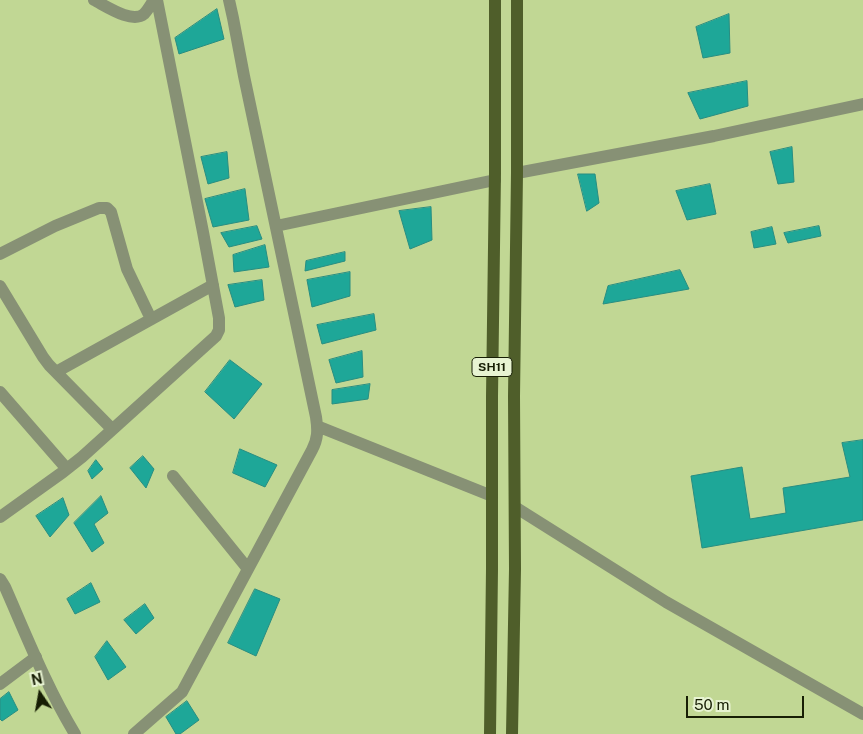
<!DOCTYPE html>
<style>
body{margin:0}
#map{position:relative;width:863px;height:734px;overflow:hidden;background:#c1d794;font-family:"Public Sans",sans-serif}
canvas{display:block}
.north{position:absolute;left:15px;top:669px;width:50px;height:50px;-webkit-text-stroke:4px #e7f3d2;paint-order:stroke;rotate:348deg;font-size:14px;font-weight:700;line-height:20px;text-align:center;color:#171e04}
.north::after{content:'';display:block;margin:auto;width:18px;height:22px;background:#171e04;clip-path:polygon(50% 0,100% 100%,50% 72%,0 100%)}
.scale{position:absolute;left:686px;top:696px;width:118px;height:22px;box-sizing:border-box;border:2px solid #171e04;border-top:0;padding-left:6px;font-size:15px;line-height:18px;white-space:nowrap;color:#171e04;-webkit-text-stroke:4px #e7f3d2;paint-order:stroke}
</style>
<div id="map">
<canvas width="863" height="734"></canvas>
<div class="north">N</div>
<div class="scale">50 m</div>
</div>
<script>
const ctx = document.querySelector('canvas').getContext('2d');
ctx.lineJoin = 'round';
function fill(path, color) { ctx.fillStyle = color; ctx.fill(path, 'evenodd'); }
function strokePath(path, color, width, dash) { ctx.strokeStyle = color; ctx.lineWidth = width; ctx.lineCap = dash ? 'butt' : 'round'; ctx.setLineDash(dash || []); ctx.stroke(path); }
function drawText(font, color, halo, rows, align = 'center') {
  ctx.font = font + ' "Public Sans",sans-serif'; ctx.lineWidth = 4; ctx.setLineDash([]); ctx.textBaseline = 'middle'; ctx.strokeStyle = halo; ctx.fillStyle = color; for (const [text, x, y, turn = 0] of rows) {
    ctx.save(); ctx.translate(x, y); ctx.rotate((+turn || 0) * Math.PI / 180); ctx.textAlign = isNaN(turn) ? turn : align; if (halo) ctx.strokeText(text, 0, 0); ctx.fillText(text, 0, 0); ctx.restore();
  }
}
const building = new Path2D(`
 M217,9L224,39L179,54L175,38Z
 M729,14L730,53L703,58L696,27Z
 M747,81L748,106L700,119L688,93Z
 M792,147L794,182L778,184L770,152Z
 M227,152L229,178L208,184L201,157Z
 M578,174H595L599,203L587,211Z
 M710,184L716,214L687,220L676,191Z
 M245,189L249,220L213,227L205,199Z
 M431,207L432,240L410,249L399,211Z
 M257,226L262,239L229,247L221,233Z
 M819,226L821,236L788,243L784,233Z
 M772,227L776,244L754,248L751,232Z
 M265,245L269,267L234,272L233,255Z
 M345,252V261L305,271L306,261Z
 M680,270L689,289L603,304L608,286Z
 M350,272V296L312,307L307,280Z
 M262,280L264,300L235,307L228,285Z
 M374,314L376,330L322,344L317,325Z
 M362,351L363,377L336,383L329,360Z
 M230,360L262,384L234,419L205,392Z
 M370,384L368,399L332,404V390Z
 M863,440V520L702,548L691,476L742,467L750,519L786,513L783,488L850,477L842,443Z
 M240,449L277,465L265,487L233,473Z
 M143,456L154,469L146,488L130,468Z
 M96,460L103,469L92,479L88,471Z
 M101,496L108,513L94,524L104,543L92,552L74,523Z
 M63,498L69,515L50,537L36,516Z
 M91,583L100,602L75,614L67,599Z
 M255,589L280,599L256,656L228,643Z
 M145,604L154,618L136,634L124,620Z
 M107,641L126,667L108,680L95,657Z
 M9,692L18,710L2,721L0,719V699Z
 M187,701L199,720L180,734H176L166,717Z`);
const minor = new Path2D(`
 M94,0C106,6 132,24 144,14C148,10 151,4 154,0
 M517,173L714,136L863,104
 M276,226L495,180
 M0,254L55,226L99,208H107L111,212L127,269L151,319
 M0,286L43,357L49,365L112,429
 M56,372L213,285
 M0,392L67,469
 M317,426L492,496
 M173,476L248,569
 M515,507L666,602L863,714
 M0,517L63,472L82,457L216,336L219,330V318L203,232L157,0
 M0,684L36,657
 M134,734L182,692L312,450C318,439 318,430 316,417L244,76L233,18L229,0`);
const tertiary = new Path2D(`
 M0,579L5,587C27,637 47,688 75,734`);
const primary = new Path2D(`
 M490,734L492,569V396L495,173V0
 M512,734L515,569L514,396L517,173V0`);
const shields = [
 [492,367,40]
];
const shieldNames = [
 ["SH11",492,367]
];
fill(building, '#1ea798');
strokePath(building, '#288d81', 1);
strokePath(minor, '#879175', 12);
strokePath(tertiary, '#879175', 12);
strokePath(primary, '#4f5e2a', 12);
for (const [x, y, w] of shields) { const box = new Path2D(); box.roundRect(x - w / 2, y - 9.5, w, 19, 4); ctx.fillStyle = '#e7f3d2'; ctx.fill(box); strokePath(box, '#171e04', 1); }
drawText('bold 12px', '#171e04', null, shieldNames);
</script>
